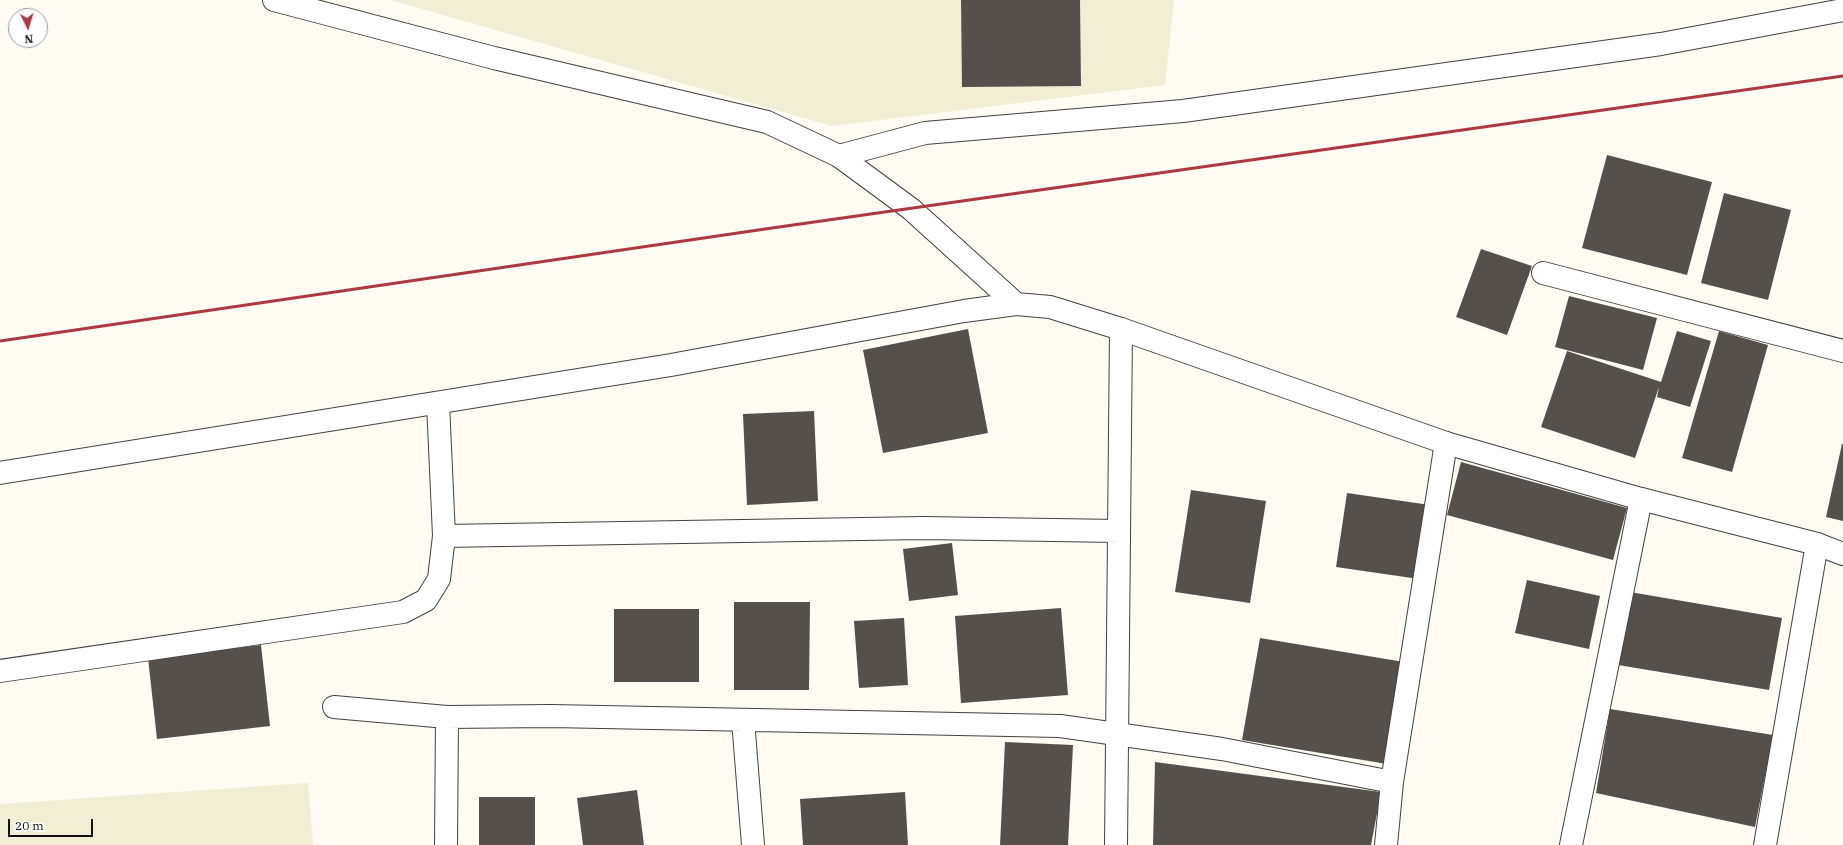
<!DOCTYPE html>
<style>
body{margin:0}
#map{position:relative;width:1843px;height:845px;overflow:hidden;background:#fdfbf2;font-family:"IBM Plex Serif",serif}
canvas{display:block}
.north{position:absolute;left:8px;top:8px;width:40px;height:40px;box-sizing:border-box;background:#fff;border:1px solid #9f9f9f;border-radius:50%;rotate:175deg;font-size:11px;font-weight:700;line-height:16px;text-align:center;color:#0f0f0f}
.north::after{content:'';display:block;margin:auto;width:14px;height:18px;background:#ad383f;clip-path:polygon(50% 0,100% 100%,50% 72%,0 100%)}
.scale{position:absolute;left:8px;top:819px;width:85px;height:18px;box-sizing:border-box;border:2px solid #0f0f0f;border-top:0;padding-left:5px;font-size:12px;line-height:14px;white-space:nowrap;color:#0f0f0f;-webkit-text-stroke:3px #fff;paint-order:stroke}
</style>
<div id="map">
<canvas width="1843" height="845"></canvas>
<div class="north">N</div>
<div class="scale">20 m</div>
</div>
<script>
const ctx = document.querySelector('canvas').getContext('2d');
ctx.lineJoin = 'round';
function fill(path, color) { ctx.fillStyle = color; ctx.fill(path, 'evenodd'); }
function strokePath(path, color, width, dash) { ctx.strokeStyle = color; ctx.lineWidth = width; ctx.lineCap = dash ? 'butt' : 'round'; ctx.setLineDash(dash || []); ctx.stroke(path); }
const farmland = new Path2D(`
 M391,0H1174L1165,85L832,126Z
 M308,783L313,845H0V804Z`);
const building = new Path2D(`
 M961,0H1080L1081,86L962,87Z
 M1607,155L1712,182L1687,275L1582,248Z
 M1724,193L1791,210L1768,300L1701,283Z
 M1481,249L1532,266L1507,335L1456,317Z
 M1569,296L1657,318L1643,370L1555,347Z
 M968,329L988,433L883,453L863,350Z
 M1677,331L1711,341L1690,407L1657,397L1659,387L1635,458L1541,427L1567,351L1661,382Z
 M1719,331L1768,345L1732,472L1682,458Z
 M814,411L818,501L747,505L743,414Z
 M1842,444H1843V521L1826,517Z
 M1461,462L1627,508L1613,560L1447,515Z
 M1191,490L1266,501L1250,603L1175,592Z
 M1347,493L1430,505L1419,579L1336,567Z
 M952,543L958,595L909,601L903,549Z
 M1527,580L1600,596L1589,649L1515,633Z
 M1630,592L1782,618L1769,690L1618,665Z
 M734,602H810L809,690H734Z
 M1061,608L1068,695L961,703L955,616Z
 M614,609H699V682H614Z
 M904,618L908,685L859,688L854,621Z
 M1260,638L1404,662L1387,764L1242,740Z
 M261,645L270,726L157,739L148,658Z
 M1610,709L1773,735L1755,827L1596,793Z
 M1005,742L1073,745L1068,845H1000Z
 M1155,762L1381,792L1371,845H1153Z
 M637,790L644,845H583L577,798Z
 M905,792L908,845H803L800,799Z
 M479,797H535V845H479Z`);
const minor = new Path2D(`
 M839,156L925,133L1183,111L1661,44L1843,10
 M1543,273L1843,351
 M444,536L922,528L1119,531
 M0,671L403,612L426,600L439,579L444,536L438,403
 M334,707L447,717L551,716L1060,726L1222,749L1392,782
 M743,720L753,845
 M446,845L447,717
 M1116,845L1121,329
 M1386,845L1392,782L1446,443
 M1571,845L1641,499
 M1765,845L1817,544`);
const tertiary = new Path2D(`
 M274,0L494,58L767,122L839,156L911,209L1016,304
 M0,473L671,365L964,311L1016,304L1050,307L1121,329L1446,443L1641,499L1817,544L1843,554`);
const rail = new Path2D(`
 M0,341L772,228L1843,76`);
fill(farmland, '#f1eed5');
fill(building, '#56504c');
strokePath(minor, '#424242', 24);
strokePath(tertiary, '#424242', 24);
strokePath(minor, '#fff', 22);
strokePath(tertiary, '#fff', 22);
strokePath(rail, '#ad383f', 3);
</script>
